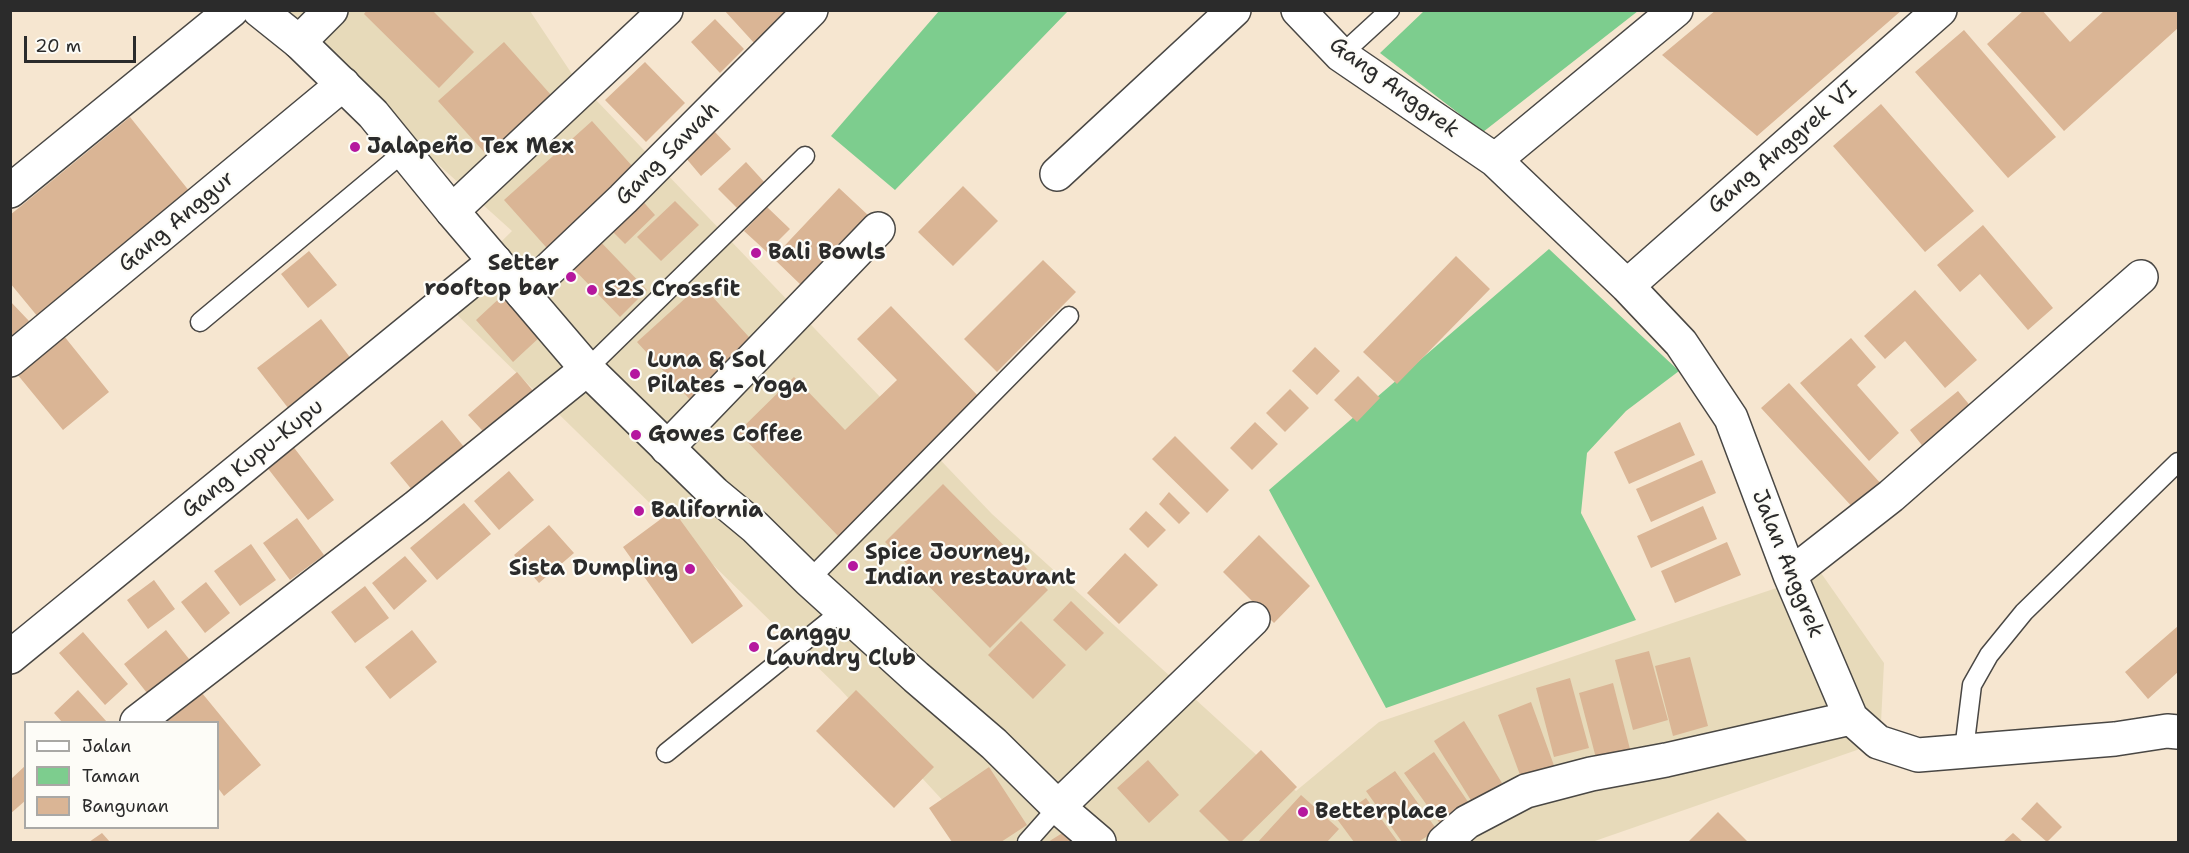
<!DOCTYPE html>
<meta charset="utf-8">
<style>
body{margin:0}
#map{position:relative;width:2189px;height:853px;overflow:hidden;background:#f6e6d0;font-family:"Shantell Sans",sans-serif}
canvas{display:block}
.frame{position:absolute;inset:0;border:12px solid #2b2b2b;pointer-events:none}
.legend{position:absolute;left:24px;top:721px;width:195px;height:108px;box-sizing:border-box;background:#fdfcf7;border:2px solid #a9a8a5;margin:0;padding:8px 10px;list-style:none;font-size:18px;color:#2b2b2b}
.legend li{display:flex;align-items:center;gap:12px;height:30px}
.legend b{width:30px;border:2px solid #a9a8a5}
.scale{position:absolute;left:24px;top:36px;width:112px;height:27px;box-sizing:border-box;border:3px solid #2b2b2b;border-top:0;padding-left:8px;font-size:18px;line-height:21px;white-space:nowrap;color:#2b2b2b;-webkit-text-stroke:4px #fdfcf7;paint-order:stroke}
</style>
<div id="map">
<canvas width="2189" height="853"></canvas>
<div class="frame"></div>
<ul class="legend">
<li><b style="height:8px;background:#fff"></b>Jalan</li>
<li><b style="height:16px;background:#7dcd8e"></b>Taman</li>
<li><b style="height:16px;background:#dab595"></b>Bangunan</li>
</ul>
<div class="scale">20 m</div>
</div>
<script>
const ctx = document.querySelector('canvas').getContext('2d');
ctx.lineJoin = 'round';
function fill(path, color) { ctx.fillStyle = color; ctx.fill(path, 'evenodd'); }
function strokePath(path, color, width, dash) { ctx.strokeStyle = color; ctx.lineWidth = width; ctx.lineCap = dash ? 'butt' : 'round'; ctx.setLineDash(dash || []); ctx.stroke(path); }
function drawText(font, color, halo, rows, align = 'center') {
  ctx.font = font + ' "Shantell Sans",sans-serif'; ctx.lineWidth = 4.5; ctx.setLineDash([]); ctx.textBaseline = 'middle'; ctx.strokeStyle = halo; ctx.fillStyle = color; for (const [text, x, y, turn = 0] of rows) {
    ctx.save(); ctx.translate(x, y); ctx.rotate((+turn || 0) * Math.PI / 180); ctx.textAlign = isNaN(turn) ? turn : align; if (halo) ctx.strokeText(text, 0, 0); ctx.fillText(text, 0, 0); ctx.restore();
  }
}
const built = new Path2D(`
 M268,11H530L574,77L992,514L1296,791L1379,722L1821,573L1884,663L1880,742L1592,842H981L840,689L442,300L512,231Z`);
const green = new Path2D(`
 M939,11H1068L895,190L831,136Z
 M1424,11H1638L1483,132L1380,53Z
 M1549,249L1679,371L1626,411L1587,453L1581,513L1636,620L1386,708L1269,490Z`);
const building = new Path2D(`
 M367,10H432L474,52L439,88L364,14Z
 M724,10H789L755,44Z
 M1716,10H1902L1757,136L1662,55Z
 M2024,10H2042L2070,42L2105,10H2178V28L2064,131L1987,44Z
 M715,19L744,49L720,73L691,42Z
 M1964,30L2056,137L2008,178L1915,72Z
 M504,42L559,104L494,163L438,101Z
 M645,62L685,103L646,142L605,100Z
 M1881,104L1974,211L1925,252L1833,146Z
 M130,117L190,192L38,317L10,283V215Z
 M592,121L641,176L554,256L504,200Z
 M714,131L731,149L701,176L685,157Z
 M746,162L766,184L739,210L718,189Z
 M963,186L998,221L953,266L918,232Z
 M839,188L869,216L802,286L773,258Z
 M639,197L655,215L625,244L608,227Z
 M675,201L699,225L661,261L637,237Z
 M767,207L790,229L767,252L744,231Z
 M1983,225L2053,308L2028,330L1980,274L1960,292L1937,265Z
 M594,235L647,290L620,317L566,261Z
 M309,251L337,285L308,308L281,274Z
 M1456,256L1490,289L1397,384L1363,352Z
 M1043,260L1076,292L997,372L964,339Z
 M701,284L758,347L695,405L637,342Z
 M1915,290L1977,360L1945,388L1905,341L1885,359L1864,336Z
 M504,294L541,336L513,362L476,320Z
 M10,301L29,321L10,337Z
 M891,306L982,400L840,538L738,432L794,377L845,430L897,380L857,339Z
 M321,319L355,364L292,413L257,368Z
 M64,336L109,392L63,430L17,374Z
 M1851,338L1876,367L1857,385L1899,433L1869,461L1800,383Z
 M1315,347L1340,371L1317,395L1292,371Z
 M517,372L540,399L492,441L468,415Z
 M1358,376L1380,398L1357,422L1334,400Z
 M1789,383L1883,486L1856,511L1761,408Z
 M1290,389L1309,408L1285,432L1266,413Z
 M1958,391L1977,414L1928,453L1910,430Z
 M442,420L469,453L417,496L390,463Z
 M1255,422L1278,444L1252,470L1230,448Z
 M1680,422L1695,455L1629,484L1614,452Z
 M1175,436L1229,490L1207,513L1152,459Z
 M292,445L334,500L308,520L266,466Z
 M1702,460L1716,493L1651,522L1636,489Z
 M509,471L534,500L499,530L474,501Z
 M943,484L1048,590L990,648L885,542Z
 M1169,492L1190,513L1179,524L1159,504Z
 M464,503L491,534L437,580L410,548Z
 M1703,506L1717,539L1651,568L1637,536Z
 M673,510L743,606L692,644L623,547Z
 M1146,511L1166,530L1148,548L1129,529Z
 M297,518L324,555L290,580L263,543Z
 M549,525L574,553L539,583L514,555Z
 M1259,535L1310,586L1274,623L1223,572Z
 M1727,542L1741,575L1675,603L1661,571Z
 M251,544L276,580L240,606L214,571Z
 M1125,553L1158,585L1119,624L1087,593Z
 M405,556L427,581L394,610L372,583Z
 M154,580L175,609L148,629L127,600Z
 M206,582L230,613L205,633L181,602Z
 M365,586L389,618L355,643L331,612Z
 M1071,601L1104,633L1086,651L1053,620Z
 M1021,621L1066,665L1033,699L988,655Z
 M2178,626V672L2148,699L2125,672Z
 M166,630L189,659L147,693L124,664Z
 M412,630L437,662L390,699L365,667Z
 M83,632L128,684L105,705L59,653Z
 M1649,651L1668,720L1633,730L1615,660Z
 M1690,657L1708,726L1673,736L1655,666Z
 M1570,678L1589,748L1554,757L1536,688Z
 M1613,683L1631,753L1597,762L1579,693Z
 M78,690L107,722H62L54,713Z
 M856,690L934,767L894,808L816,731Z
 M202,693L261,765L224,796L218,788V722H166Z
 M1531,702L1556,771L1523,783L1498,715Z
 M1464,721L1502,783L1472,802L1434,741Z
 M1261,750L1297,787L1241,842H1230L1199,811Z
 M1434,752L1475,812L1446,832L1404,773Z
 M1148,760L1179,795L1149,823L1117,788Z
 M26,765V800L10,814V780Z
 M989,767L1027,825L1001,842H952L929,808Z
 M1395,771L1437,830L1418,842H1402L1366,791Z
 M1301,795L1339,829L1327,842H1258Z
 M1366,798L1398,842H1354L1337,819Z
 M2037,802L2062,827L2047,842L2021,819Z
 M1718,812L1748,842H1688Z
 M1064,832L1071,842H1048Z
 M102,833L110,842H89Z
 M2013,833L2023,842H2003Z`);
const service = new Path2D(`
 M1341,55L1390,10
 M200,322L405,151
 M587,369L805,156
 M809,580L1069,316
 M1964,750L1972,685L1989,655L2024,612L2178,462
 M666,753L843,610
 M1027,842L1058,807`);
const minor = new Path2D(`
 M1298,10L1341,55L1495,160L1627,286L1681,343L1731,418L1790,575L1851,718L1878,742L1918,755L2115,739L2167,731L2178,732
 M299,42L331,10
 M1495,160L1676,10
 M1057,174L1234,10
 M10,191L232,10
 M452,211L666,10
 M1627,286L1940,10
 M523,294L623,199L811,10
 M10,360L343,84
 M667,448L878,229
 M1790,575L1891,496L2141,277
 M10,657L495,261
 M137,722L416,507L587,369
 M1058,807L1253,619
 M1444,842L1467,822L1526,791L1591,774L1666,760L1851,718`);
const tertiary = new Path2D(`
 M259,10L299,42L373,114L452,211L587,369L714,493L755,527L809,580L916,677L994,744L1058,807L1099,842`);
const markers = [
 [355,147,6,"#b5179e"],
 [756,253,6,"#b5179e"],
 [571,277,6,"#b5179e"],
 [592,290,6,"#b5179e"],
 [635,374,6,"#b5179e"],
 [636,435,6,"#b5179e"],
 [639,511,6,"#b5179e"],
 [853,566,6,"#b5179e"],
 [690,569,6,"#b5179e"],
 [754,647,6,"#b5179e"],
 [1303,812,6,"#b5179e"]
];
const streetNames = [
 ["Gang Anggrek",1394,88,36],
 ["Gang Anggrek VI",1783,148,-41],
 ["Gang Sawah",668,154,-45],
 ["Gang Anggur",177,222,-40],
 ["Gang Kupu-Kupu",253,459,-39],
 ["Jalan Anggrek",1787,564,68]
];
const poiNames = [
 ["Jalapeño Tex Mex",367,147],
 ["Bali Bowls",768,253],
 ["Setter",559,264,"right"],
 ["rooftop bar",559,289,"right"],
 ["S2S Crossfit",604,290],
 ["Luna & Sol",647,361],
 ["Pilates - Yoga",647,386],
 ["Gowes Coffee",648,435],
 ["Balifornia",651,511],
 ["Spice Journey,",865,553],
 ["Indian restaurant",865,578],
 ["Sista Dumpling",678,569,"right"],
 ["Canggu",766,634],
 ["Laundry Club",766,659],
 ["Betterplace",1315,812]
];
fill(built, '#e7daba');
fill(green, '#7dcd8e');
fill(building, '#dab595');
strokePath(service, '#494744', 21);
strokePath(minor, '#494744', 36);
strokePath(tertiary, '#494744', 36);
strokePath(service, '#fff', 18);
strokePath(minor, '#fff', 33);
strokePath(tertiary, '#fff', 33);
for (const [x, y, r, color] of markers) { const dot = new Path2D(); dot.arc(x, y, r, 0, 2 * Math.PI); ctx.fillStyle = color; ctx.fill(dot); strokePath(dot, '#fdfcf7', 2); }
drawText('22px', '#2b2b2b', '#fdfcf7', streetNames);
drawText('bold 22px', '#2b2b2b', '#fdfcf7', poiNames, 'left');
</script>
